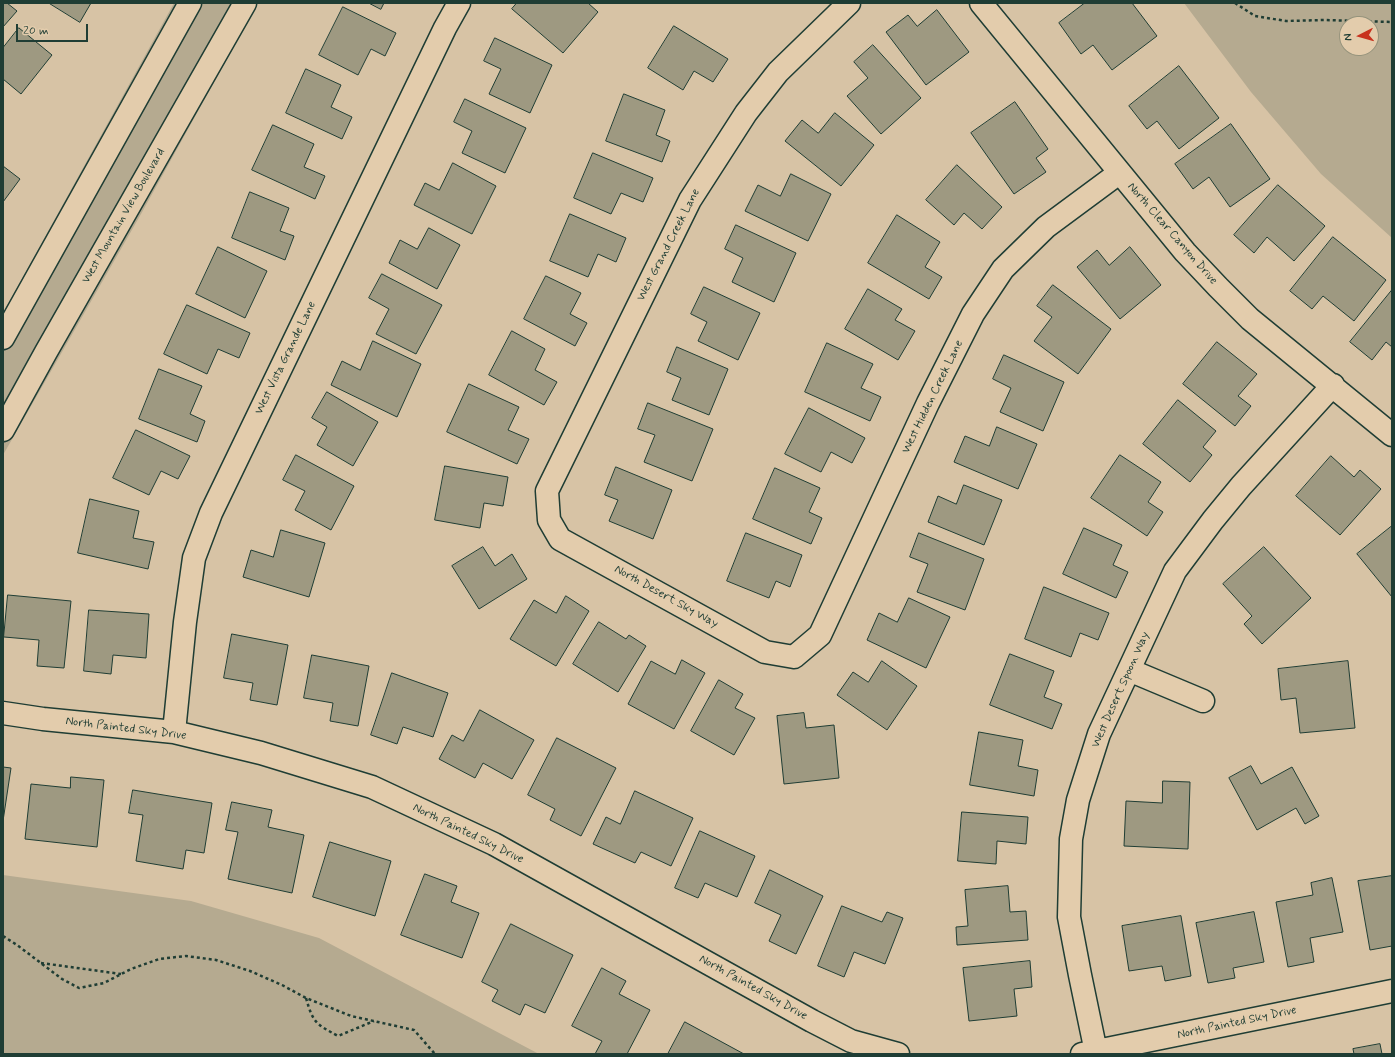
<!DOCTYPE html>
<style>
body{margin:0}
#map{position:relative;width:1395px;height:1057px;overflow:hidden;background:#d7c3a5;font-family:Mynerve,sans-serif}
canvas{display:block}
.frame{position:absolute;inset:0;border:4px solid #1f3d34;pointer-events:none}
.north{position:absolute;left:1339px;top:16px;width:40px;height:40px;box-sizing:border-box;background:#e3ccac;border:1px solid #95937c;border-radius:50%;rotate:264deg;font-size:11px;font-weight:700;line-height:16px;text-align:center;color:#1f3d34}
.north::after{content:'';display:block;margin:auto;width:14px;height:18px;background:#c8321e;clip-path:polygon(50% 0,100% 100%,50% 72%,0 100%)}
.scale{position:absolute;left:16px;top:24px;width:72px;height:18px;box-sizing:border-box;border:2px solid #1f3d34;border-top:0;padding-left:5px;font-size:12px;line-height:14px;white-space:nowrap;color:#1f3d34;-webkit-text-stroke:3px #e3ccac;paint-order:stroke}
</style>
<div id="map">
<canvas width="1395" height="1057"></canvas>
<div class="frame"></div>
<div class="north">N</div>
<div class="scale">20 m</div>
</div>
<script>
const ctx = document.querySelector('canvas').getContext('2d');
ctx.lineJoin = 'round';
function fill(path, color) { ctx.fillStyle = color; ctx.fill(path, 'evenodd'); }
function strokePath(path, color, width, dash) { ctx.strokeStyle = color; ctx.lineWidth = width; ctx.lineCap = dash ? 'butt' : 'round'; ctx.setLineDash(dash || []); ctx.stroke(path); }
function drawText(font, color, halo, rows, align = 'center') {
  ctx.font = font + ' Mynerve,sans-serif'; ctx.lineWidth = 3; ctx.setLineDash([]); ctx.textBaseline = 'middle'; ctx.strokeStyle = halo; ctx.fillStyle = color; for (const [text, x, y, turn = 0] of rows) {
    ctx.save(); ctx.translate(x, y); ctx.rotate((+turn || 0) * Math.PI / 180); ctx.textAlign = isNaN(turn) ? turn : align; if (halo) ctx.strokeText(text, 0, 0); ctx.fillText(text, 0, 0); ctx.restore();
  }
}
const green = new Path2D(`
 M174,3H258L141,214L3,455V313Z
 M1184,3H1392V238L1321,174L1251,92ZM1347,24H1371V48H1347Z
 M3,875L191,901L319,938L539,1054H3Z`);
const building = new Path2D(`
 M3,3H7L17,11L3,27Z
 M49,3H91L80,22Z
 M369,3H384L381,9Z
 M517,3H588L598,12L563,53L512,9Z
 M1085,3H1132L1157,36L1112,70L1093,45L1081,54L1059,23Z
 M343,7L396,33L385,56L371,49L358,75L319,55Z
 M937,10L969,52L926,85L886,32L908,15L917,26Z
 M674,26L728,59L713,82L694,71L683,90L648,68Z
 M19,28L52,55L21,94L3,79V48Z
 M495,38L552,65L530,113L489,94L501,69L484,61Z
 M873,45L921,98L881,134L847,96L868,78L854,62Z
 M1179,66L1219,118L1179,149L1157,121L1147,129L1129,106Z
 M306,69L341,85L331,107L352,117L342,139L286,113Z
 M624,94L665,110L656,135L670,141L662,162L606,141Z
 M465,99L526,128L505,173L462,153L472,131L454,122Z
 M1015,102L1048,149L1036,158L1046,172L1014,194L971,133Z
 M835,113L874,145L841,186L785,141L802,120L818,133Z
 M1231,124L1270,179L1230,207L1209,177L1193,189L1175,164Z
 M273,125L314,144L304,167L325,176L315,199L252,170Z
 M593,153L653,178L643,202L621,193L611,214L574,198Z
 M453,163L496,186L472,234L414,205L425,183L439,190Z
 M957,165L1002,207L982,229L964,213L954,225L926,200Z
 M3,166L20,179L3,202Z
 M791,174L831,194L808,241L745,211L758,185L780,196Z
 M1278,185L1325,226L1294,261L1267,237L1254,253L1234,235Z
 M250,192L289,208L280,231L294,236L285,260L232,238Z
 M570,214L626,238L616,262L598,254L588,277L550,261Z
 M897,215L940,242L925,267L942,277L929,299L868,263Z
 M736,225L796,253L774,302L732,282L743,258L725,249Z
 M429,228L460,245L437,289L389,263L400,240L417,249Z
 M1333,237L1386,280L1354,321L1323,296L1312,309L1290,291Z
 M218,247L267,271L245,318L196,294Z
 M1130,247L1161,285L1120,319L1077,267L1097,250L1109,265Z
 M382,274L442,305L416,354L376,334L389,309L369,298Z
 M546,276L581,293L570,314L587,323L575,346L524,319Z
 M1053,285L1111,329L1078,374L1034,341L1052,317L1037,306Z
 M704,287L760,313L738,360L698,341L707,322L691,314Z
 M868,289L902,309L895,320L915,331L898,360L845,329Z
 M1392,290V347L1386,342L1372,360L1350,342Z
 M187,305L250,333L239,358L218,349L207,374L164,354Z
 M512,331L545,349L535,370L557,382L544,405L489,375Z
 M373,341L421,364L397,417L331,385L342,361L360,370Z
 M1217,342L1257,374L1238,396L1251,406L1235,426L1183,384Z
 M827,343L873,364L861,388L881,397L870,421L805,392Z
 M677,347L728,369L709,415L672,400L681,378L667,372Z
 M1004,355L1064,382L1043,431L1000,412L1011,388L993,379Z
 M159,369L202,386L190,414L205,421L197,442L139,419Z
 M469,384L519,407L508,430L529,439L517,464L447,432Z
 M327,392L378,422L353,466L317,445L327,427L312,418Z
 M1178,400L1216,431L1203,447L1212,455L1190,482L1143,444Z
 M648,403L713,429L692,481L644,462L655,435L638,429Z
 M809,408L865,438L852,463L831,452L821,472L785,454Z
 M997,427L1037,444L1018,489L954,462L965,436L989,446Z
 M136,430L190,456L178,479L161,471L149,495L113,478Z
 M296,455L354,486L331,530L295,510L305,491L283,480Z
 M1120,455L1161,482L1148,502L1163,512L1147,536L1091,498Z
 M1331,456L1354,477L1360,470L1381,489L1340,535L1296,496Z
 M445,466L508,477L503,506L484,503L480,528L435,520Z
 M616,467L672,490L653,539L609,521L618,500L605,495Z
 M775,468L820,488L809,512L822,518L811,544L753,519Z
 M964,485L1002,500L984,545L928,522L938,496L956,504Z
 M90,499L139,511L133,538L154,542L148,569L78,553Z
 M1392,526V597L1357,554Z
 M1084,528L1122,545L1113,565L1128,572L1116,598L1063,574Z
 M281,530L325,543L309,597L243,577L251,550L273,557Z
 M746,533L802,555L790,587L776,581L769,598L727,581Z
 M919,533L984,559L965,610L917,592L928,564L910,557Z
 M483,547L495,566L512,554L527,579L479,609L452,566Z
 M1264,547L1311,598L1262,644L1244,624L1252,616L1223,584Z
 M1044,587L1109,613L1098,640L1080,633L1071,657L1025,639Z
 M8,595L71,601L64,668L37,666L39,640L4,637Z
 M566,596L589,611L556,666L510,639L534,600L556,613Z
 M909,598L950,617L926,668L867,640L879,613L897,622Z
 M89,610L149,614L146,658L113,655L111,674L84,671Z
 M599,622L626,639L629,635L646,646L618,692L573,664Z
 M232,634L288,645L277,705L250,700L253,683L224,678Z
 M1010,654L1054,671L1044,697L1062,704L1052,729L990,705Z
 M312,655L369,666L358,726L330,721L333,703L304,698Z
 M682,660L705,673L674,729L628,704L651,661L675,674Z
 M882,661L917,686L887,730L837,695L853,672L868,682Z
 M1348,661L1355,728L1300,733L1296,698L1281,700L1278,669Z
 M392,673L448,693L433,737L403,727L397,744L371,735Z
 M719,680L743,694L735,708L755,718L734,755L691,731Z
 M480,710L534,740L512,779L483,763L475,778L439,759L452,735L463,741Z
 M804,713L806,728L834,725L839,778L784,784L777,716Z
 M979,732L1023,740L1018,766L1038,770L1034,796L970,785Z
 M557,738L616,768L581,836L550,820L555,809L528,795Z
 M1251,766L1261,784L1292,767L1319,816L1305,824L1296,808L1257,830L1229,778Z
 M3,767L11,768L3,821Z
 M71,777L104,780L97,847L25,839L31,784L70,788Z
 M1163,781L1190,782L1188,849L1124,846L1126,801L1162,803Z
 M133,790L212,803L204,853L186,850L183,869L136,861L143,815L129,813Z
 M635,791L693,818L671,866L641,852L635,863L593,844L606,817L620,824Z
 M232,802L272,810L268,827L304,835L292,893L228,879L238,832L226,830Z
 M962,812L1028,817L1026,844L997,841L996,864L958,861Z
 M700,831L755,856L737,897L705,883L698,898L675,888Z
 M330,842L391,861L375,916L313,897Z
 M770,870L823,896L796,954L769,941L781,915L755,903Z
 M425,874L457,886L451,902L479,913L462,958L401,935Z
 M1392,876V946L1370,950L1358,881Z
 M1332,878L1343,932L1310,938L1314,962L1288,967L1276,902L1313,895L1311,883Z
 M1008,886L1010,912L1026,911L1028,940L957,945L956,927L968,926L965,890Z
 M842,906L882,922L887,912L903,918L885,964L854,952L844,977L818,966Z
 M1254,912L1264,962L1233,968L1235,978L1208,983L1196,923Z
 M1181,916L1191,976L1165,981L1162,966L1129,971L1122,926Z
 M511,924L573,955L545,1013L525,1004L520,1015L492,1001L498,990L482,982Z
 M1030,961L1032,987L1014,989L1017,1016L969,1021L963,968Z
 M602,968L626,981L619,994L650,1010L627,1054H595L602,1041L572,1026Z
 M685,1022L744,1054H668Z
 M1380,1044L1382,1054H1354L1353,1049Z`);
const path = new Path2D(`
 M1235,3L1255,16L1286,21L1324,20L1392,22
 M3,936L17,945L62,979L79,988L104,983L131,969L159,959L186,956L216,960L250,971L282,985L306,998L351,1016L414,1030L435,1054
 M41,963L121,974
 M306,998C313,1023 316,1024 338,1036L374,1021`);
const street = new Path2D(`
 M849,3L778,72L746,113L690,200L547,491L549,520L560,539L765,652L794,657L820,635L928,403L973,314L1003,269L1046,227L1119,173
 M981,3L1185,252L1218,287L1250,319L1392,435
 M1129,670L1203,701
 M3,713L43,719L174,732L261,753L372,787L494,844L812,1021L851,1041L898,1054
 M174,732L185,622L194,558L211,513L445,28L459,3
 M1096,1052L1080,975L1069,917L1071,839L1078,800L1099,734L1175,571L1213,520L1241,486L1333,385
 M1082,1054L1392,991`);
const secondary = new Path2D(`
 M3,338L190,3
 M3,430L46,352L245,3`);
const streetNames = [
 ["West Mountain View Boulevard",124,216,-60],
 ["North Clear Canyon Drive",1172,234,49],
 ["West Grand Creek Lane",669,245,-63],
 ["West Vista Grande Lane",286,358,-64],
 ["West Hidden Creek Lane",933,397,-64],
 ["North Desert Sky Way",666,597,29],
 ["West Desert Spoon Way",1121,690,-66],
 ["North Painted Sky Drive",126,729,7],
 ["North Painted Sky Drive",468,834,26],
 ["North Painted Sky Drive",753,988,29],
 ["North Painted Sky Drive",1237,1023,-12]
];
fill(green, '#b5aa90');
fill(building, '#9e9981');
strokePath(building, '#1f3d34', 1);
strokePath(street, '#1f3d34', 25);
strokePath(secondary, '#1f3d34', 25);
strokePath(path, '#1f3d34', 2.5, [3, 3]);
strokePath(street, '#e3ccac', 22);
strokePath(secondary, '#e3ccac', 22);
drawText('12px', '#1f3d34', '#e3ccac', streetNames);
</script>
